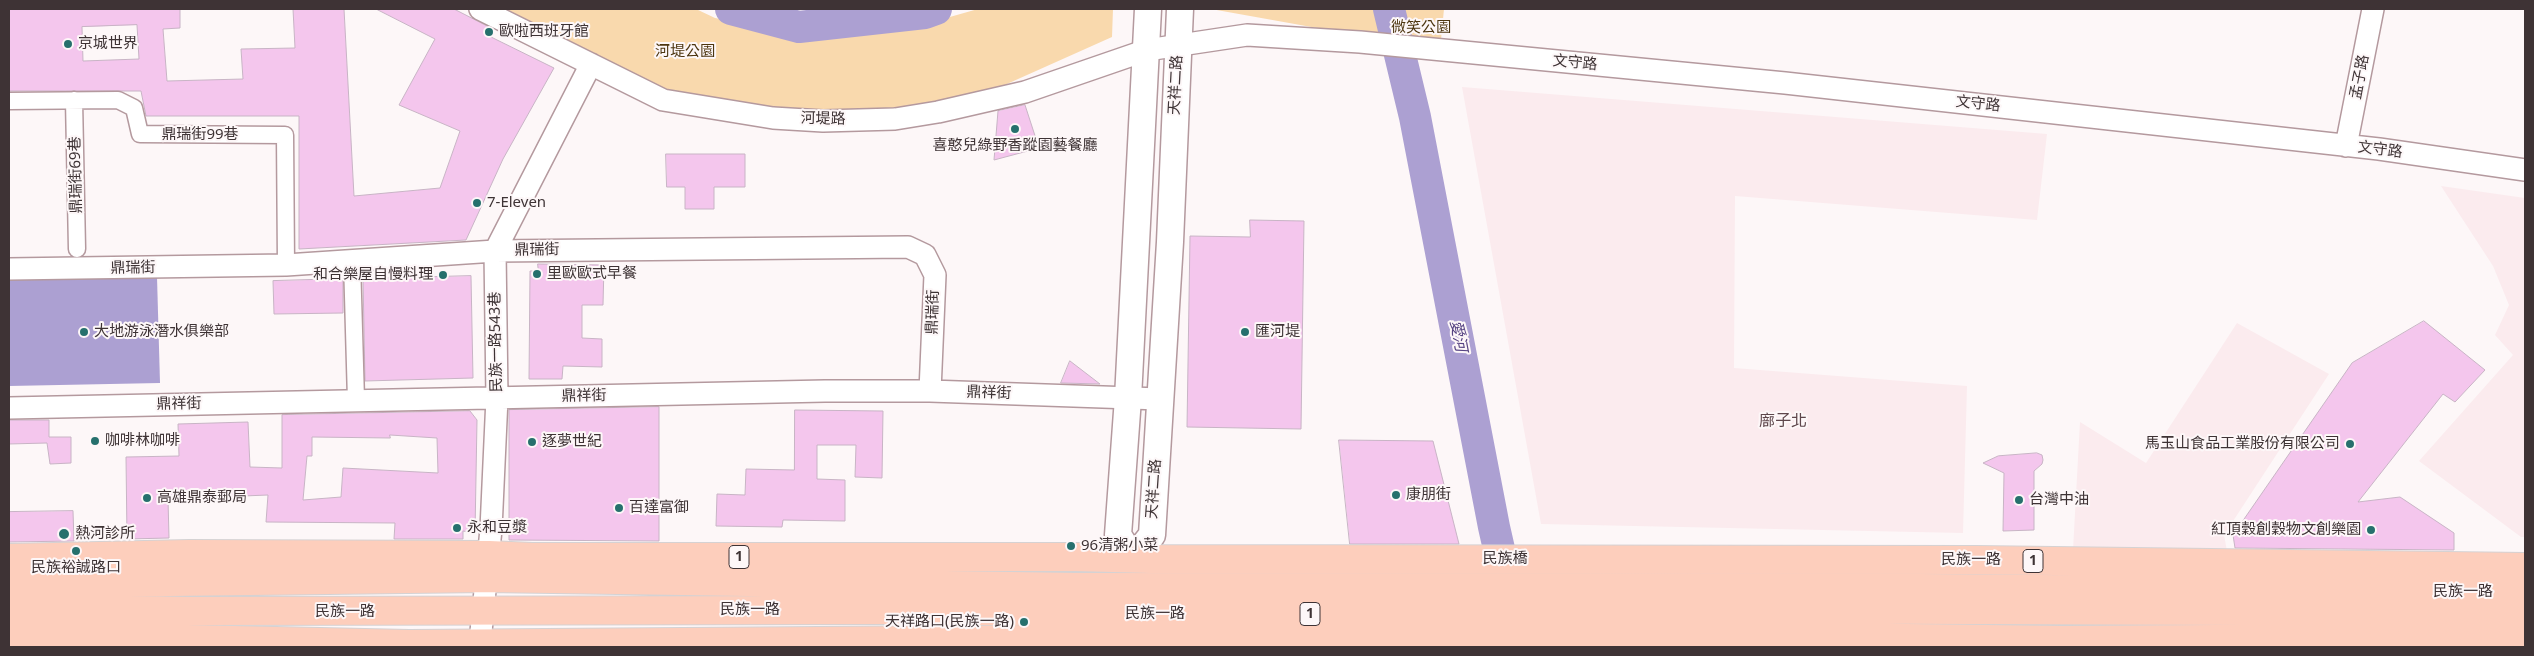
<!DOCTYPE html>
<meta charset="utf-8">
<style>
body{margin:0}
#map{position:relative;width:2534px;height:656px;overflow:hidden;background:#fdf7f8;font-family:"Noto Sans",sans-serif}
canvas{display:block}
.frame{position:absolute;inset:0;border:10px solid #3e3335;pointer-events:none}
</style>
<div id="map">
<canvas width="2534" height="656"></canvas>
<div class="frame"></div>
</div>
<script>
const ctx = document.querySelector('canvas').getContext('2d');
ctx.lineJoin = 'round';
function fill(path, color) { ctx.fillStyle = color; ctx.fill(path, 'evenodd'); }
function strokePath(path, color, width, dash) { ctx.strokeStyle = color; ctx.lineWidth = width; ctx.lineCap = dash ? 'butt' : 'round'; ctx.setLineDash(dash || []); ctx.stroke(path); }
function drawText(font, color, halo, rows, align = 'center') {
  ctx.font = font + ' "Noto Sans","Noto Sans TC",sans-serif'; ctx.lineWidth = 4; ctx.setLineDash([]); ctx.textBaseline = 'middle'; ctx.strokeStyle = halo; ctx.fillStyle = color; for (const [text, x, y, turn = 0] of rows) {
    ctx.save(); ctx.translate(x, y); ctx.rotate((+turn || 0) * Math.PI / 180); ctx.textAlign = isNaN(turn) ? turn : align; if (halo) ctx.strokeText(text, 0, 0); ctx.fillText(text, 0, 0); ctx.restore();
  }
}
const built = new Path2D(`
 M1462,87L2047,134L2037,220L1735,196L1734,368L1967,386L1963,533L1541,524Z
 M2441,186L2525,198V537H2521L2419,461L2513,355L2495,335L2509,305L2493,266Z
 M2237,323L2329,374L2224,535L2227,551L2073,550L2080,422L2146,463Z`);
const green = new Path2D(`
 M499,9H696L715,18L829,39L904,30L978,9H1113L1112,37L989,92L917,107L838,113L749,107L672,94Z
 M1211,9H1444L1440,50Z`);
const water = new Path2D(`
 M157,277L160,383L9,386V280Z`);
const river = new Path2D(`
 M731,9L799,27L925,13L936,9
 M1389,9L1415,117L1494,527L1504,571L1512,589`);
const building = new Path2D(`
 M9,9H180V28L163,29L167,81L243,79L241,49L295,48L293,9H344L354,196L440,188L460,131L399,105L435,39L376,9H454L493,29L489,36L554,68L503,159L466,240L299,249V116H146L141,91H9ZM137,25L139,59L83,61L82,27Z
 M1025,105L1039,148L994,160L998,111Z
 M666,154H745V187H714V209H685V187H667Z
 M1250,220L1304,221L1301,429L1187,427L1190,236L1250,237Z
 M538,264L604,265L603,305H582V338L602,339V367L563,366L562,379H529L530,271H538Z
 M471,276L473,378L365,381L363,279Z
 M343,279V313L274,314L273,281Z
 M2424,321L2485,370L2455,402L2443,394L2358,502L2400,497L2454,533V550L2235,548L2233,535L2352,363Z
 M1070,361L1100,384L1061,383Z
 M659,407V541L509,540V410Z
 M795,410L883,411L882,478L855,477L856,445H817V479L845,480V521L783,520L782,527L716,526L717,494L745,495L746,469L794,470Z
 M470,411L477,420L475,533L463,531V539H394L395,523L266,522L268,495L168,499L169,538L127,539L126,457L179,456L178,424L248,422L250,467L282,468V415ZM390,435L437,438L438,473L343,468L341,497L303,500L307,456H312V437L390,438Z
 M9,420H49V437H71V463L50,464L47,443L9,444Z
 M1339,440L1433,441L1459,544H1350Z
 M2037,453L2042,455L2043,460L2042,464L2034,471V530L2003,531L2004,473L1983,463L1998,456Z
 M73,511L74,541L9,542V512Z`);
const pedestrian = new Path2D(`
 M74,100L77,249
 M9,101L118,100L134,108L140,134L285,135L286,265
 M352,261L356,400`);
const minor = new Path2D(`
 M480,9L663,100L773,118L823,121L895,119L938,112L1025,92L1147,50L1247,35L1360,42L1785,83L2379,149L2525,170
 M2346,146L2373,9
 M9,269L286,265L495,251L908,247L925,255L935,275L930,391
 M9,408L825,391H930L1160,399
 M480,642L491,529L497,398L495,251L591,64`);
const tertiary = new Path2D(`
 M1133,559L1152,535L1170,242L1180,9
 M1133,559L1118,535L1128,398L1148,9`);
const primary = new Path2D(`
 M9,558L189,554L489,555L532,557H1076L1150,559L1976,560L2525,567
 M9,584L487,578L1075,587L1920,588L2525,593
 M9,608L189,611L914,610L1188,614H1492L1695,609L2525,612
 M9,635L409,644L1502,636H1750L2063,640L2525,637`);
const markers = [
 [489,32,5,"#26706d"],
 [68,44,5,"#26706d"],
 [1015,129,5,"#26706d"],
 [477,203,5,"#26706d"],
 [537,274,5,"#26706d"],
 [443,275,5,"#26706d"],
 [84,332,5,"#26706d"],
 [1245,332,5,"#26706d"],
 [95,441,5,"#26706d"],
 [532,442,5,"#26706d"],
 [2350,444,5,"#26706d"],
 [1396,495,5,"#26706d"],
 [147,498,5,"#26706d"],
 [2019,500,5,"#26706d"],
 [619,508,5,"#26706d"],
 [457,528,5,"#26706d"],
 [2371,530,5,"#26706d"],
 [64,534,6,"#26706d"],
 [1071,546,5,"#26706d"],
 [76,551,5,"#26706d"],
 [1024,622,5,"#26706d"]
];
const shields = [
 [739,557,20],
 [2033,561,20],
 [1310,614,20]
];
const shieldNames = [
 ["1",739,557],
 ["1",2033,561],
 ["1",1310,614]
];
const parkNames = [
 ["微笑公園",1421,28],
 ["河堤公園",685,52]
];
const poiNames = [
 ["歐啦西班牙館",499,32],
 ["京城世界",78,44],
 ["喜憨兒綠野香蹤園藝餐廳",1015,146,"center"],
 ["7-Eleven",487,203],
 ["里歐歐式早餐",547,274],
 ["和合樂屋自慢料理",433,275,"right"],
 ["大地游泳潛水俱樂部",94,332],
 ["匯河堤",1255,332],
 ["咖啡林咖啡",105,441],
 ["逐夢世紀",542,442],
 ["馬玉山食品工業股份有限公司",2340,444,"right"],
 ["康朋街",1406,495],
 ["高雄鼎泰郵局",157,498],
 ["台灣中油",2029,500],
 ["百達富御",629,508],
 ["永和豆漿",467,528],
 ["紅頂穀創穀物文創樂園",2361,530,"right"],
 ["熱河診所",75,534],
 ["96清粥小菜",1081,546],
 ["民族裕誠路口",76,568,"center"],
 ["天祥路口(民族一路)",1014,622,"right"]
];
const streetNames = [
 ["文守路",1575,63,5],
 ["孟子路",2360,77,-79],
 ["天祥二路",1176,85,-87],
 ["文守路",1978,104,6],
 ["河堤路",823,119,1],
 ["鼎瑞街99巷",200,135],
 ["文守路",2380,150,7],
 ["鼎瑞街69巷",76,175,-91],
 ["鼎瑞街",537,250,-1],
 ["鼎瑞街",133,268,-1],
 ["鼎瑞街",933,312,-88],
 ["民族一路543巷",496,342,-91],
 ["鼎祥街",989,393,2],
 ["鼎祥街",584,396,-1],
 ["鼎祥街",179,404,-1],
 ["天祥二路",1154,489,-86],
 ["民族橋",1505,559],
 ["民族一路",1971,560],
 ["民族一路",2463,592],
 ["民族一路",750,610],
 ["民族一路",345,612],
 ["民族一路",1155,614]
];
const waterNames = [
 ["愛河",1458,336,79]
];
const neighbourhoodNames = [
 ["廍子北",1783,421]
];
fill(built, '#fbebee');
fill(green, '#f9d9ad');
fill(water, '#aca0d2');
strokePath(river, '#aca0d2', 32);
fill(building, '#f4c6ed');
strokePath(building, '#c8b4c5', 1);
strokePath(pedestrian, '#b4999e', 19);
strokePath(minor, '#b4999e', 24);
strokePath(tertiary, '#b4999e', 29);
strokePath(primary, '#d5d2d3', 30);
strokePath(pedestrian, '#fff', 16);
strokePath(minor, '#fff', 21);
strokePath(tertiary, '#fff', 26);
strokePath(primary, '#fdcebc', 28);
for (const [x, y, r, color] of markers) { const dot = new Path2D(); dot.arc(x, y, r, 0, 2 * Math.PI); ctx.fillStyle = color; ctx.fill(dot); strokePath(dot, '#fdf7f8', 2); }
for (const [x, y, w] of shields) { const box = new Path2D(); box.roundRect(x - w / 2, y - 11.5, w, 23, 4); ctx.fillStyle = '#fdf7f8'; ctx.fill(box); strokePath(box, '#3e3335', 1); }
drawText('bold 14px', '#3e3335', null, shieldNames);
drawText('15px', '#4d3610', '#fdf7f8', parkNames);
drawText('15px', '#3e3335', '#fdf7f8', poiNames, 'left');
drawText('15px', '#3e3335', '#fdf7f8', streetNames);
drawText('italic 16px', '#564382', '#fdf7f8', waterNames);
drawText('16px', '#5e464b', '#fdf7f8', neighbourhoodNames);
</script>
